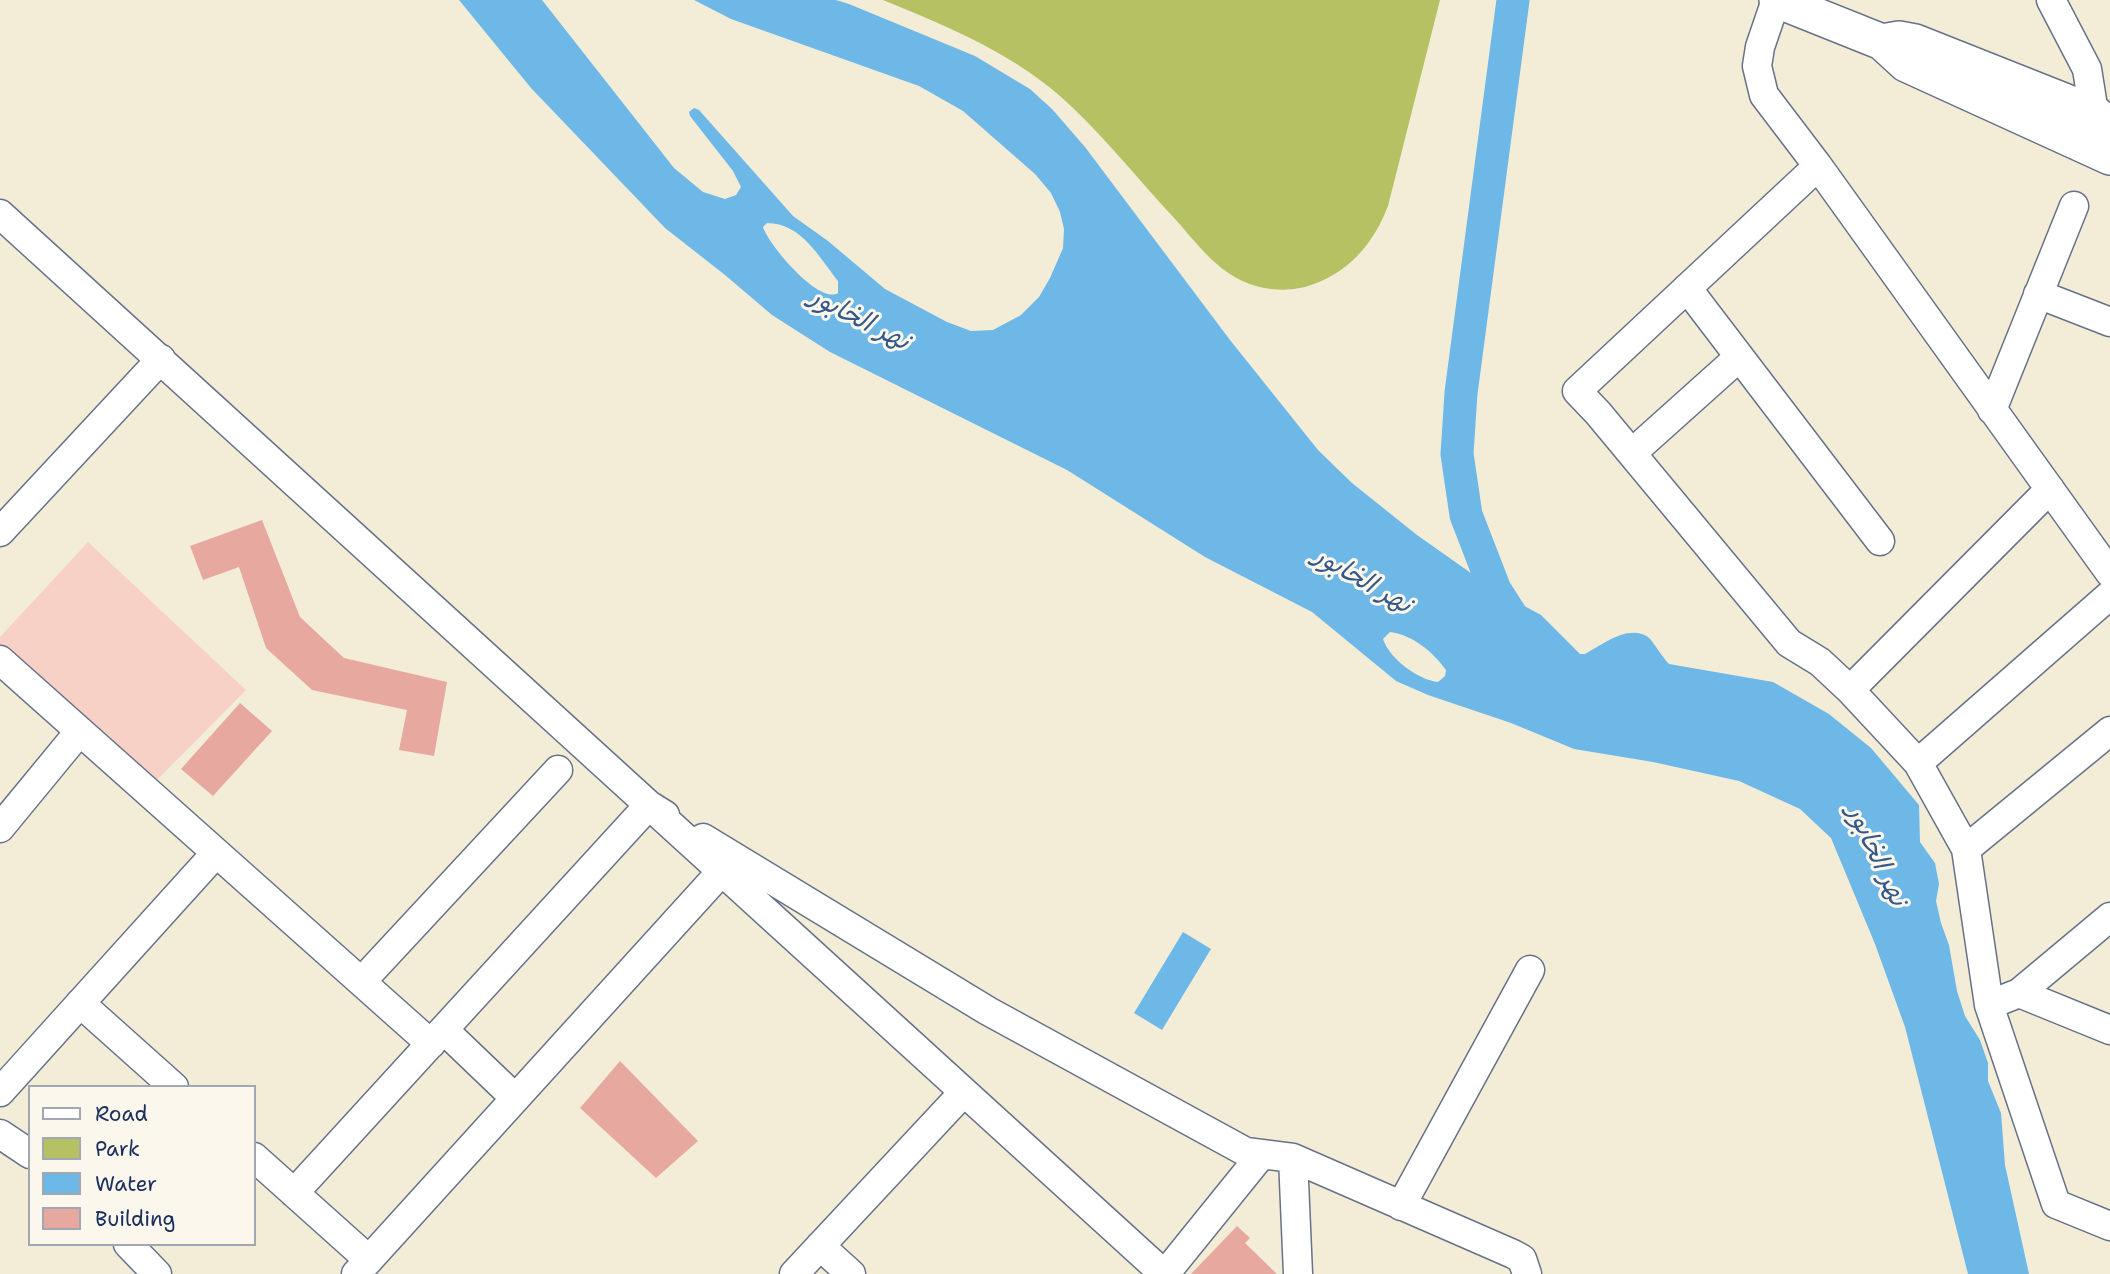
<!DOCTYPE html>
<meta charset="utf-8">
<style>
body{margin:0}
#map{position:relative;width:2110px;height:1274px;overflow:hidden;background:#f3edd8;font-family:"Shantell Sans",sans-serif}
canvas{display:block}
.legend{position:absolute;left:28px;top:1085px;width:228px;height:161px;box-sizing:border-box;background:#fbf7ec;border:2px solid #a1a7b3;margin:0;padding:9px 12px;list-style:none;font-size:21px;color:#1b2f5e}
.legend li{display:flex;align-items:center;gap:14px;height:35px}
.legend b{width:35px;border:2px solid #a1a7b3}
</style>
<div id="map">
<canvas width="2110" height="1274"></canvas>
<ul class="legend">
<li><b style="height:9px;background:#fff"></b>Road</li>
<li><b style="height:19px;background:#b5c163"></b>Park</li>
<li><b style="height:19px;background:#6eb8e7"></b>Water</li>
<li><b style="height:19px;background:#e7a99f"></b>Building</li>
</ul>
</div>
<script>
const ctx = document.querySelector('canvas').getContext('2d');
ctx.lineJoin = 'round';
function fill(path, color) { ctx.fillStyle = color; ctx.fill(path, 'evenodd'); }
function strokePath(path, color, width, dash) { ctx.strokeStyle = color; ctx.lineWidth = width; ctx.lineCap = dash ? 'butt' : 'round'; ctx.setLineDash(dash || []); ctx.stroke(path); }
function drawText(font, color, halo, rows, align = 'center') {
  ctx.font = font + ' "Shantell Sans","Playpen Sans Arabic",sans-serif'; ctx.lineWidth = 6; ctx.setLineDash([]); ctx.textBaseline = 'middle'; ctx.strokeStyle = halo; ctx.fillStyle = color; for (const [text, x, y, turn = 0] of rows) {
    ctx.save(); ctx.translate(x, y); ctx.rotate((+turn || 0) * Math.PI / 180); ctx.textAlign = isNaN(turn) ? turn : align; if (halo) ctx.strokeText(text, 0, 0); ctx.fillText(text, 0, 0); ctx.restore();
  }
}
const built = new Path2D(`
 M88,542L246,690L151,786L0,645V637Z`);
const green = new Path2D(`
 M883,0H1440L1388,206C1375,240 1353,268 1319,282C1297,292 1270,292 1247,283C1217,271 1197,244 1176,220C1141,183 1109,142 1072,107C1018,55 951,28 883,0Z`);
const water = new Path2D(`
 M459,0H542L674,168L703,192L725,199L736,195L741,187L733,171L690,116L689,112L694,108L699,110L793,216L828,241L885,289L947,322L971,331L993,330L1021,315L1039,297L1050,278L1063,248L1064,229L1060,212L1051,193L1035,174L963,111L919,86L731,19L694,0H836L849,4L975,56L1030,89L1052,109L1085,147L1230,340L1318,450L1352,483L1417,535L1495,590L1541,615L1580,654H1585C1602,645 1628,624 1648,637C1654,642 1661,656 1669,664L1773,682L1829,714L1871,748L1919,805L1920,842L1935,863L1939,884L1936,901L1941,923L1949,945L1957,991L1965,1016L1980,1040L1988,1063V1081L2001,1113L2005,1165L2029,1274H1968L1905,1027L1875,944L1831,838L1800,809L1739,781L1653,762L1574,749L1511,723L1428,695L1396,681L1312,612L1205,557L1067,470L830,352L772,315L725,275L665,228L531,88ZM767,223C801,223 819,257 838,281V293C819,305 768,244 763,227ZM1390,632C1413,635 1433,652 1446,670L1445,676L1438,682C1418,680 1389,658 1383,639Z
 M1183,932L1211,949L1162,1030L1134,1013Z`);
const river = new Path2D(`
 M1513,0L1461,393L1457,454L1466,515L1495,590L1518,626`);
const building = new Path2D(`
 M262,520L300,617L344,658L447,682L434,756L399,750L407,710L312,690L266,648L239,567L203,580L190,546Z
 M240,703L272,731L213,796L181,769Z
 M620,1061L698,1141L656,1178L580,1108Z
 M1237,1226L1250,1238L1245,1243L1277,1274H1191Z`);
const minor = new Path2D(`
 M1776,0L1760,47L1757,66L1764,95L1818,166L2110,573
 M2051,0L2087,69L2094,113
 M1818,166L1577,391L1598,413L1789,643L1820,662L1850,690L1918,763L1966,849L1989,1005L2056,1204L2110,1226
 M0,214L1164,1274
 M1687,288L1880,541
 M2038,294L2110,322
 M1992,410L2074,206
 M1632,453L1738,358
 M0,532L161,359
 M0,660L431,1044
 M1850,690L2050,489
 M1918,763L2110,595
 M0,828L79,732
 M703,838L988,1011L1246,1152L1293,1158L1513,1254L1522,1259L1527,1274
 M1966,849L2110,731
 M362,981L558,770
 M2019,993L2110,1030
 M80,1003L174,1087
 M1989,1005L2019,993L2110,917
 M444,1030L515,1098
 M0,1092L216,853
 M0,1134L30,1154
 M254,1157L369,1260
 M1293,1158L1298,1274
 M294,1193L649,805L665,815
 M1401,1206L1530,970
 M128,1244L157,1274
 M820,1246L851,1274
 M356,1274L721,872
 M794,1274L963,1093
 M1165,1274L1262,1154`);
const major = new Path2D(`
 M1777,0L1882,42L1906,64L2110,157
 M1882,42L1899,39L1915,42L2094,113L2110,125`);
const waterNames = [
 ["نهر الخابور",859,320,27],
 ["نهر الخابور",1362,581,30],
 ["نهر الخابور",1876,856,65]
];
fill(built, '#f7d1c6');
fill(green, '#b5c163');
fill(water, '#6eb8e7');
strokePath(river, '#6eb8e7', 33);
fill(building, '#e7a99f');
strokePath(minor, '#677289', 31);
strokePath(major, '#677289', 38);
strokePath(minor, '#fff', 28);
strokePath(major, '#fff', 35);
drawText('italic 26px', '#345887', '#fbf7ec', waterNames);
</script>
